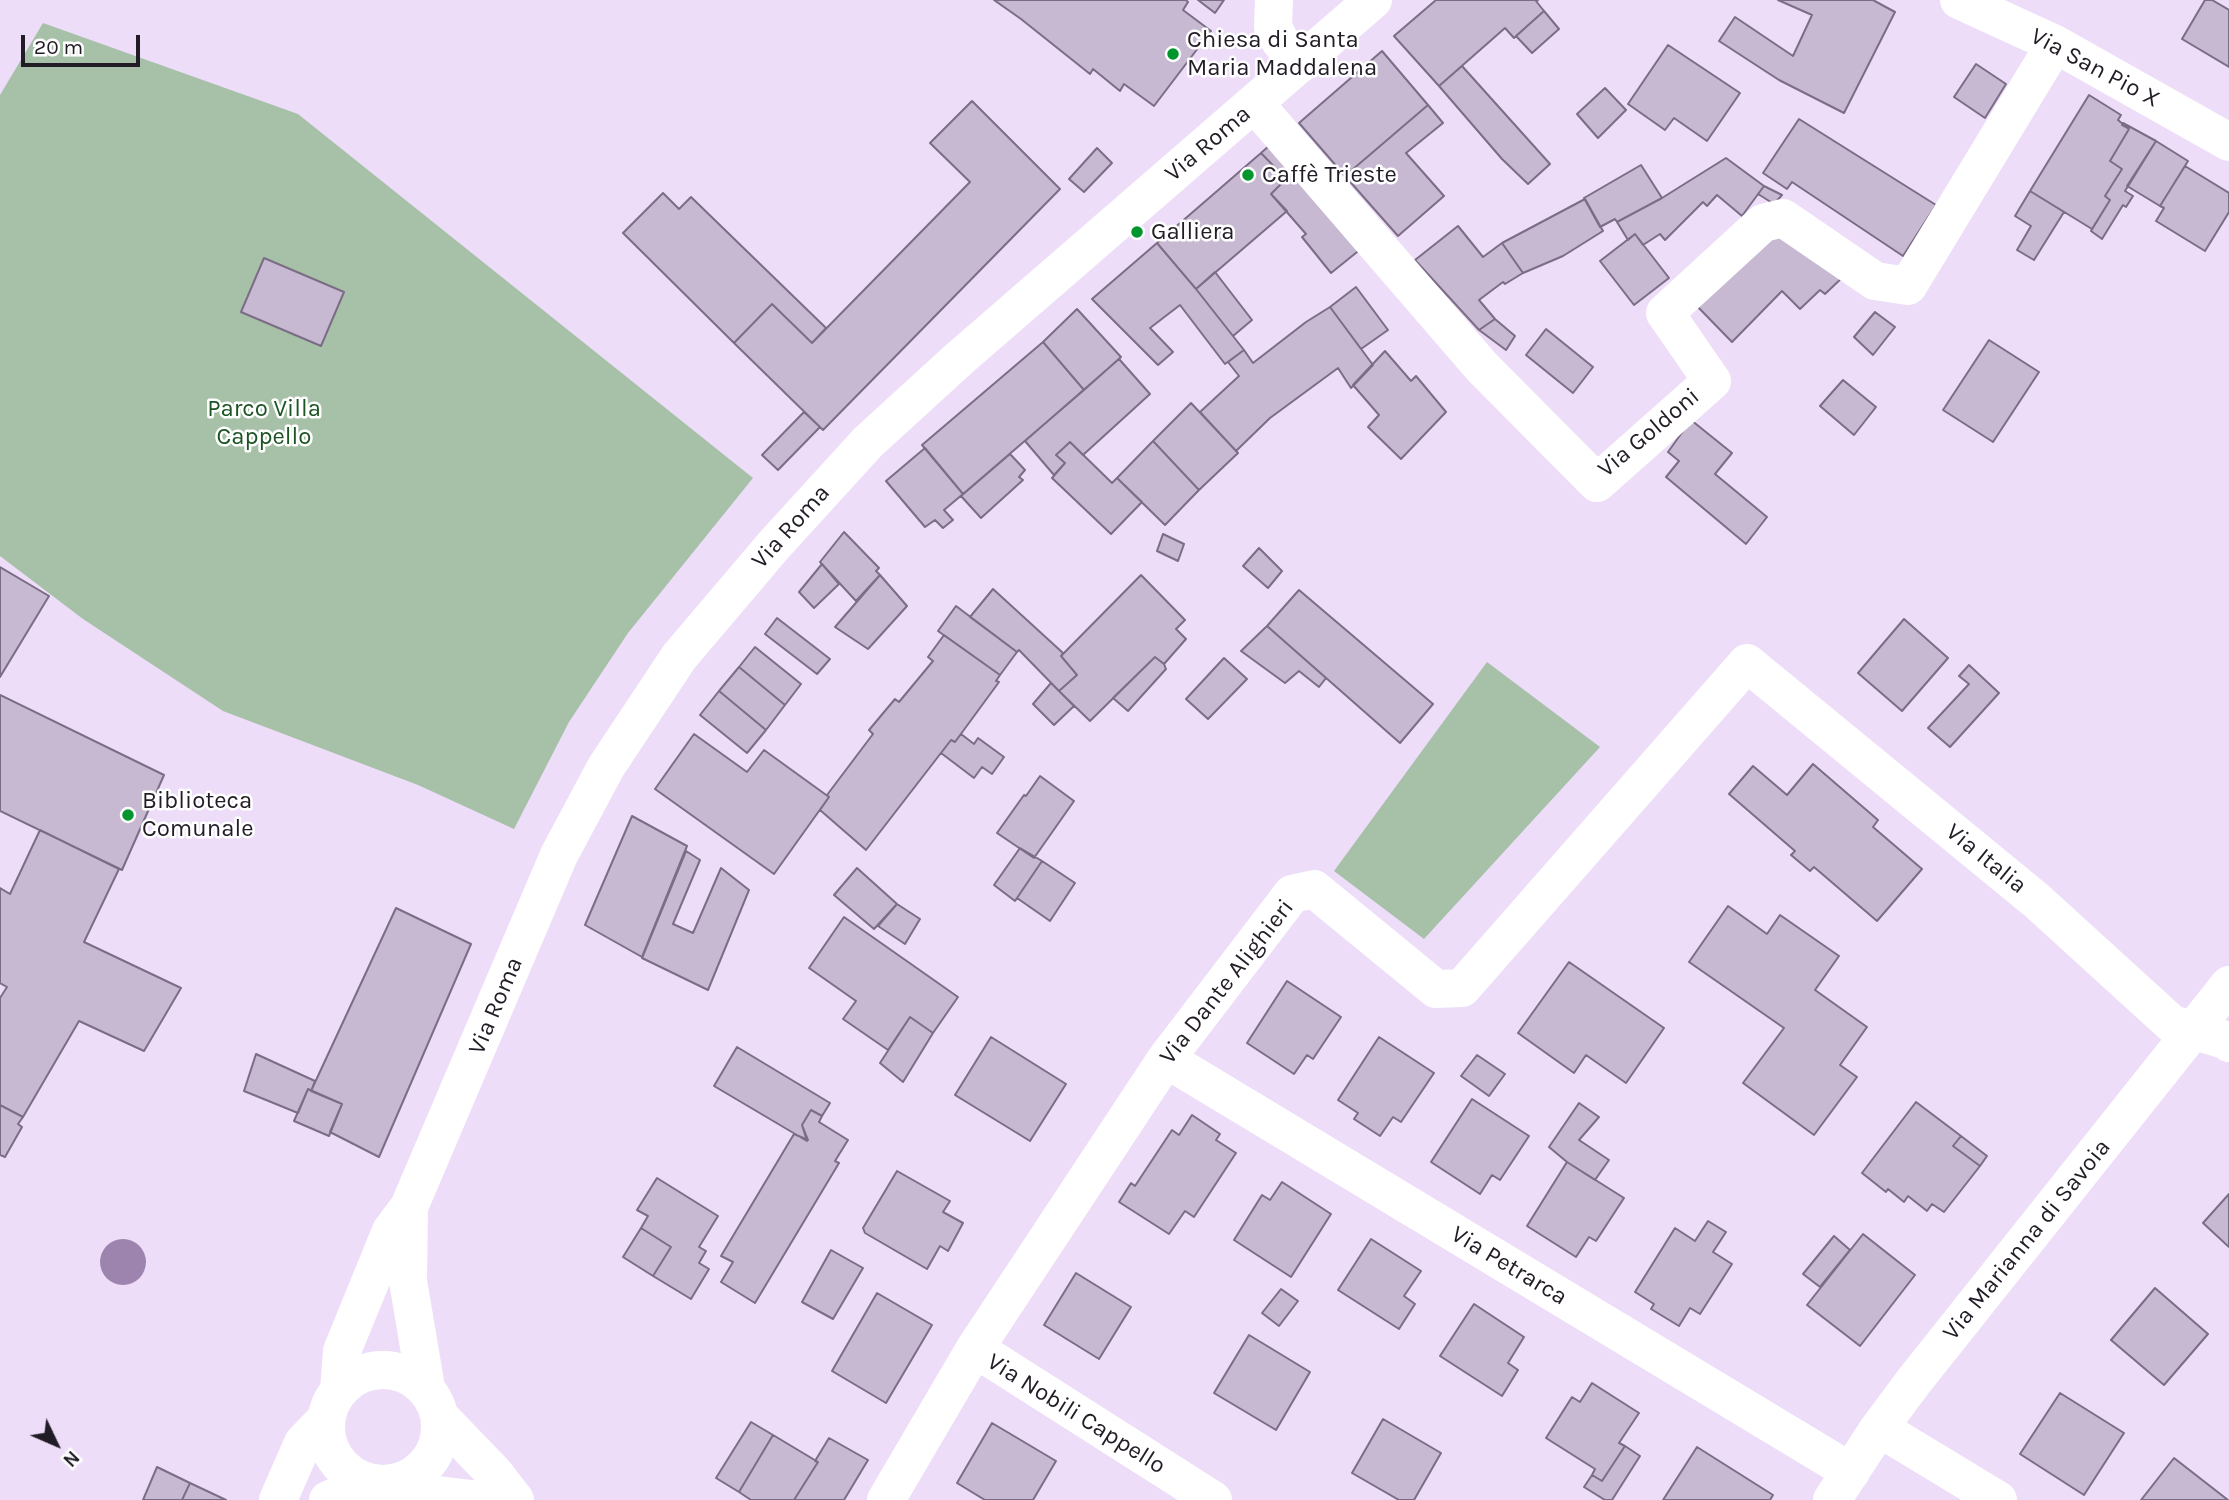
<!DOCTYPE html>
<meta charset="utf-8">
<style>
body{margin:0}
#map{position:relative;width:2229px;height:1500px;overflow:hidden;background:#edddf9;font-family:Karla,sans-serif}
canvas{display:block}
.north{position:absolute;left:21px;top:1409px;width:70px;height:70px;-webkit-text-stroke:5px #fff;paint-order:stroke;rotate:134deg;font-size:19px;font-weight:700;line-height:28px;text-align:center;color:#221c26}
.north::after{content:'';display:block;margin:auto;width:24px;height:32px;background:#221c26;clip-path:polygon(50% 0,100% 100%,50% 72%,0 100%)}
.scale{position:absolute;left:21px;top:35px;width:119px;height:32px;box-sizing:border-box;border:4px solid #221c26;border-top:0;padding-left:9px;font-size:21px;line-height:24px;white-space:nowrap;color:#221c26;-webkit-text-stroke:5px #fff;paint-order:stroke}
</style>
<div id="map">
<canvas width="2229" height="1500"></canvas>
<div class="north">N</div>
<div class="scale">20 m</div>
</div>
<script>
const ctx = document.querySelector('canvas').getContext('2d');
ctx.lineJoin = 'round';
function fill(path, color) { ctx.fillStyle = color; ctx.fill(path, 'evenodd'); }
function strokePath(path, color, width, dash) { ctx.strokeStyle = color; ctx.lineWidth = width; ctx.lineCap = dash ? 'butt' : 'round'; ctx.setLineDash(dash || []); ctx.stroke(path); }
function drawText(font, color, halo, rows, align = 'center') {
  ctx.font = font + ' Karla,sans-serif'; ctx.lineWidth = 5; ctx.setLineDash([]); ctx.textBaseline = 'middle'; ctx.strokeStyle = halo; ctx.fillStyle = color; for (const [text, x, y, turn = 0] of rows) {
    ctx.save(); ctx.translate(x, y); ctx.rotate((+turn || 0) * Math.PI / 180); ctx.textAlign = isNaN(turn) ? turn : align; if (halo) ctx.strokeText(text, 0, 0); ctx.fillText(text, 0, 0); ctx.restore();
  }
}
const green = new Path2D(`
 M43,23L298,114L753,478L628,633L569,722L514,829L418,785L223,711L83,619L0,556V95Z
 M1487,662L1600,747L1424,939L1334,871Z`);
const water = new Path2D(`
 M100 1262a23 23 0 1 1 46 0a23 23 0 1 1-46 0Z`);
const building = new Path2D(`
 M994,0H1186L1188,2L1183,10L1211,31L1154,106L1124,84L1120,91L1093,69L1090,74L1021,19Z
 M1198,0H1224L1215,13Z
 M1436,0H1538L1536,1L1544,11L1514,38L1505,28L1439,86L1394,36Z
 M1778,0H1873L1895,12L1844,113L1779,80L1719,41L1735,17L1793,56L1812,15Z
 M2205,0H2212L2229,10V67L2182,39Z
 M1544,11L1559,29L1532,53L1516,36Z
 M1668,45L1740,93L1707,141L1674,118L1665,130L1628,104Z
 M1382,51L1428,105L1345,176L1299,123Z
 M1976,64L2006,84L1985,118L1954,97Z
 M1462,66L1550,164L1528,184L1502,159L1439,86Z
 M1605,88L1626,110L1598,138L1577,114Z
 M2089,95L2121,115L2118,120L2129,129L2110,161L2122,169L2105,196L2110,200L2092,229L2030,191Z
 M972,101L1060,189L823,430L734,343L772,304L812,343L970,182L930,143Z
 M1428,105L1443,123L1406,153L1444,196L1398,236L1345,176Z
 M1799,119L1936,205L1903,256L1792,182L1787,189L1763,173Z
 M2123,123L2156,141L2125,191L2133,196L2126,207L2123,205L2102,239L2091,231L2110,200L2105,196L2122,169L2110,161L2129,129L2122,125Z
 M1278,138L1367,244L1331,273L1302,237L1306,234L1271,194L1286,179L1261,153Z
 M2156,141L2188,161L2160,206L2127,186Z
 M1097,148L1112,163L1084,192L1069,179Z
 M1261,153L1286,179L1271,194L1287,211L1196,289L1157,243Z
 M1726,158L1764,186L1742,216L1717,195L1707,206L1703,202L1665,240L1660,234L1643,245L1635,234L1628,240L1617,222L1662,198Z
 M1641,165L1662,198L1617,222L1615,219L1600,227L1584,198Z
 M2185,166L2229,193V212L2205,251L2156,221L2164,208L2160,206Z
 M1764,186L1782,195L1774,204L1758,194Z
 M2030,191L2064,212L2034,260L2017,250L2031,226L2015,216Z
 M663,193L679,209L691,197L826,328L812,343L772,304L734,343L623,233Z
 M1585,199L1603,231L1563,256L1523,273L1502,243Z
 M1458,226L1483,257L1502,243L1523,273L1505,284L1503,282L1479,300L1495,319L1479,330L1415,260Z
 M1780,227L1846,274L1825,294L1820,290L1800,309L1782,291L1732,342L1693,302Z
 M1635,234L1669,278L1634,305L1600,261Z
 M1157,243L1196,289L1244,350L1225,364L1180,305L1150,328L1173,352L1158,365L1092,299Z
 M264,258L344,292L321,346L241,312Z
 M1215,272L1252,320L1233,336L1196,289Z
 M1356,287L1388,330L1361,349L1330,307Z
 M1330,307L1373,365L1351,388L1338,368L1270,418L1236,451L1200,412L1239,376L1228,362L1244,350L1253,363L1306,322Z
 M1077,309L1121,357L1084,390L1043,342Z
 M1875,312L1895,327L1873,355L1854,337Z
 M1495,319L1515,336L1506,350L1479,330Z
 M1546,329L1593,367L1573,393L1526,355Z
 M1989,340L2039,372L1993,442L1943,410Z
 M1043,342L1084,390L963,494L922,445Z
 M1385,351L1411,381L1416,376L1446,412L1401,459L1368,427L1379,415L1353,385Z
 M1119,359L1150,394L1083,455L1070,442L1056,455L1065,463L1054,475L1025,441Z
 M1843,380L1876,407L1854,435L1820,406Z
 M1191,403L1238,453L1199,490L1153,441Z
 M804,412L820,427L778,470L762,455Z
 M1691,420L1732,453L1715,474L1767,517L1746,544L1666,477L1679,461L1668,452Z
 M1153,441L1199,490L1165,525L1117,478Z
 M1070,442L1112,483L1117,478L1142,502L1111,534L1052,478L1065,463L1056,455Z
 M925,448L963,494L944,510L953,520L943,528L935,520L925,527L886,481Z
 M1010,454L1025,470L1019,477L1023,480L981,518L961,496Z
 M844,532L879,568L876,571L880,575L856,601L820,562Z
 M1163,534L1184,544L1178,561L1157,551Z
 M1259,548L1282,571L1268,588L1243,566Z
 M822,564L839,584L814,608L799,592Z
 M0,567L49,596L0,677Z
 M880,575L907,606L868,649L835,627Z
 M1141,575L1185,620L1176,629L1186,639L1164,664L1155,657L1090,721L1059,691L1077,675L1061,656Z
 M993,589L1063,653L1061,656L1077,675L1059,691L1019,650L1017,652L970,617Z
 M1299,590L1433,704L1400,743L1267,626Z
 M956,606L1017,652L1000,675L938,631Z
 M777,618L830,659L817,674L765,634Z
 M1904,619L1948,658L1902,711L1858,673Z
 M1267,626L1326,678L1319,687L1299,671L1285,683L1241,651Z
 M944,635L1000,675L996,681L999,682L955,742L951,740L866,850L820,810L829,797L827,795L873,734L869,730L895,699L899,702L933,661L928,657Z
 M755,647L801,684L785,705L739,667Z
 M1155,657L1164,664L1166,669L1128,711L1113,698Z
 M1224,658L1247,679L1208,719L1186,699Z
 M1969,665L1999,693L1950,747L1928,728L1969,684L1959,676Z
 M739,667L785,705L766,730L719,691Z
 M1051,683L1074,706L1054,725L1033,704Z
 M719,691L766,730L747,753L700,715Z
 M0,695L164,775L122,870L0,811Z
 M694,734L747,772L764,750L829,797L774,874L655,789Z
 M961,734L974,744L978,738L1004,757L992,774L982,767L974,778L941,753L951,740L955,742Z
 M1813,764L1878,820L1873,827L1922,869L1877,921L1814,867L1810,871L1791,855L1795,851L1729,794L1753,766L1787,795Z
 M1040,776L1074,801L1034,858L997,833L1024,795L1026,796Z
 M632,816L687,846L642,957L585,925Z
 M40,830L119,869L84,942L181,988L144,1051L79,1021L23,1117L0,1105V998L7,987L0,983V888L10,894Z
 M1020,848L1042,861L1015,901L994,885Z
 M686,851L700,860L673,924L693,933L721,868L749,890L708,990L642,958Z
 M1042,861L1075,883L1050,921L1017,898Z
 M857,868L897,904L874,929L834,895Z
 M897,904L920,919L905,944L878,926Z
 M1728,906L1767,934L1780,915L1839,956L1815,990L1867,1027L1840,1065L1857,1077L1814,1135L1743,1083L1784,1028L1689,962Z
 M396,908L471,944L379,1157L330,1132L342,1104L311,1091Z
 M844,917L958,997L933,1033L910,1017L888,1050L843,1019L856,1001L809,968Z
 M1569,962L1664,1028L1626,1083L1586,1055L1574,1073L1518,1033Z
 M1287,981L1341,1017L1313,1059L1307,1055L1294,1074L1247,1043Z
 M910,1017L933,1033L903,1082L880,1063Z
 M991,1037L1066,1084L1030,1141L955,1095Z
 M1379,1037L1434,1073L1401,1122L1393,1117L1380,1136L1354,1119L1358,1113L1338,1100Z
 M737,1047L830,1103L822,1116L811,1110L802,1125L807,1141L714,1086Z
 M256,1054L315,1081L311,1091L308,1089L298,1113L244,1091Z
 M1477,1055L1505,1074L1489,1096L1461,1076Z
 M308,1089L342,1104L329,1136L294,1121Z
 M1472,1099L1529,1136L1500,1180L1492,1175L1480,1194L1431,1162Z
 M1916,1102L1961,1136L1953,1146L1980,1166L1944,1212L1932,1204L1927,1211L1908,1196L1904,1202L1888,1189L1886,1192L1862,1173Z
 M1579,1103L1599,1117L1579,1140L1609,1160L1595,1180L1567,1162L1549,1147Z
 M0,1105L23,1117L18,1124L22,1127L5,1157L0,1155Z
 M811,1110L822,1116L819,1122L848,1140L835,1161L839,1163L755,1303L721,1282L733,1262L721,1256L794,1134L808,1140L802,1125Z
 M1192,1115L1220,1134L1216,1140L1236,1153L1194,1217L1185,1211L1169,1234L1119,1202L1131,1183L1135,1186L1172,1130L1179,1135Z
 M1961,1136L1987,1156L1980,1166L1953,1146Z
 M1567,1162L1624,1198L1596,1241L1589,1237L1576,1257L1527,1226Z
 M897,1171L950,1201L943,1212L963,1223L948,1251L940,1246L927,1269L865,1233L863,1228Z
 M657,1178L718,1216L699,1247L706,1251L699,1263L709,1269L691,1299L653,1276L671,1247L641,1228L648,1216L637,1210Z
 M1282,1182L1331,1214L1291,1277L1234,1240L1262,1195L1270,1200Z
 M2229,1194V1247L2203,1223Z
 M1708,1221L1726,1232L1713,1252L1732,1264L1700,1314L1690,1308L1679,1326L1651,1309L1654,1304L1635,1292L1675,1228L1695,1241Z
 M641,1228L671,1247L653,1276L623,1257Z
 M1863,1234L1915,1275L1860,1346L1807,1305Z
 M1834,1236L1850,1250L1820,1287L1803,1274Z
 M1371,1239L1421,1271L1404,1296L1415,1304L1399,1329L1338,1290Z
 M831,1250L863,1268L833,1319L802,1302Z
 M1076,1273L1131,1307L1099,1359L1044,1325Z
 M2155,1288L2208,1334L2164,1385L2111,1340Z
 M1281,1289L1298,1301L1279,1326L1262,1313Z
 M877,1293L932,1325L886,1403L832,1371Z
 M1474,1304L1524,1337L1508,1363L1518,1370L1502,1396L1440,1356Z
 M1249,1335L1310,1372L1276,1430L1214,1393Z
 M1592,1383L1639,1413L1619,1443L1625,1446L1602,1481L1592,1475L1595,1469L1546,1438L1572,1397L1580,1402Z
 M2060,1393L2124,1433L2084,1495L2020,1454Z
 M1383,1419L1441,1453L1414,1500H1399L1352,1473Z
 M751,1422L773,1435L739,1492L716,1478Z
 M992,1423L1056,1461L1033,1500H985L957,1483Z
 M773,1435L818,1462L794,1500H751L739,1492Z
 M829,1438L868,1460L844,1500H794L818,1462L815,1461Z
 M1625,1446L1640,1456L1612,1500H1605L1584,1487L1592,1475L1602,1481Z
 M1697,1447L1773,1495L1770,1500H1663Z
 M2174,1458L2228,1500H2141Z
 M157,1467L190,1483L182,1500H143Z
 M190,1483L226,1500H182Z`);
const minor = new Path2D(`
 M1274,0L1273,27L1280,41L1300,64
 M1959,0L2055,44L2229,142
 M1255,104L1481,366L1597,483L1712,381L1665,313L1763,223L1783,218L1875,281L1908,286L2055,44
 M1166,1059L1851,1472
 M974,1350L993,1360L1213,1500
 M1879,1428L1998,1500
 M886,1500L974,1350L1166,1059L1292,894L1314,889L1436,989L1462,988L1747,663L2037,901L2172,1024L2225,1040L2229,1043
 M1832,1500L1879,1428L1914,1381L2229,985`);
const tertiary = new Path2D(`
 M440,1417L494,1473L515,1500
 M388,1484L421,1493L480,1500`);
const secondary = new Path2D(`
 M409,1207L408,1281L426,1388
 M326 1427a57 57 0 1 1 114 0a57 57 0 1 1-114 0Z
 M339,1391L342,1351L391,1231L409,1207L559,855L606,767L679,657L774,545L868,442L960,358L1373,0
 M278,1500L303,1443L326,1419
 M328,1500L368,1482`);
const markers = [
 [1173,54,7,"#00962d"],
 [1248,175,7,"#00962d"],
 [1137,232,7,"#00962d"],
 [128,815,7,"#00962d"]
];
const poiNames = [
 ["Chiesa di Santa",1187,40],
 ["Maria Maddalena",1187,68],
 ["Caffè Trieste",1262,175],
 ["Galliera",1151,232],
 ["Biblioteca",142,801],
 ["Comunale",142,829]
];
const streetNames = [
 ["Via San Pio X",2095,68,28],
 ["Via Roma",1208,144,-40],
 ["Via Goldoni",1649,433,-40],
 ["Via Roma",791,527,-48],
 ["Via Italia",1986,859,39],
 ["Via Dante Alighieri",1227,982,-52],
 ["Via Roma",496,1006,-67],
 ["Via Marianna di Savoia",2027,1240,-51],
 ["Via Petrarca",1509,1266,31],
 ["Via Nobili Cappello",1076,1414,32]
];
const parkNames = [
 ["Parco Villa",264,409],
 ["Cappello",264,437]
];
fill(green, '#a7c0a8');
fill(water, '#9d84ae');
fill(building, '#c8b9d3');
strokePath(building, '#7b6d85', 2);
strokePath(minor, '#fff', 38);
strokePath(tertiary, '#fff', 38);
strokePath(secondary, '#fff', 38);
for (const [x, y, r, color] of markers) { const dot = new Path2D(); dot.arc(x, y, r, 0, 2 * Math.PI); ctx.fillStyle = color; ctx.fill(dot); strokePath(dot, '#fff', 2.5); }
drawText('24px', '#221c26', '#fff', poiNames, 'left');
drawText('24px', '#221c26', '#fff', streetNames);
drawText('24px', '#1c5424', '#fff', parkNames);
</script>
